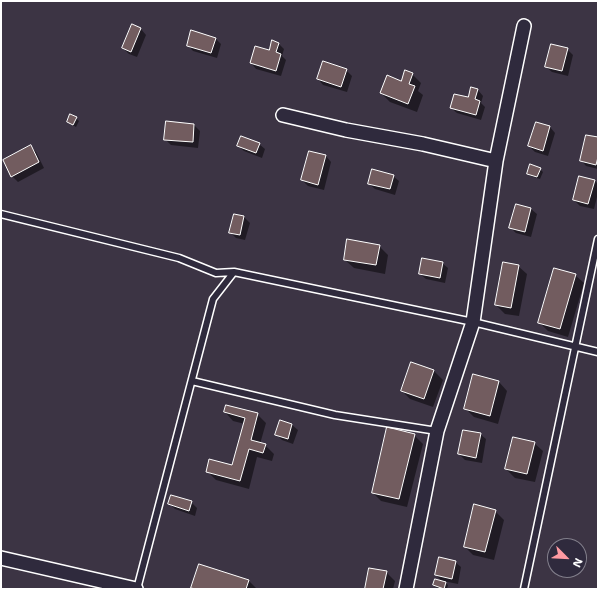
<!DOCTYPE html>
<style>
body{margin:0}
#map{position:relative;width:599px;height:590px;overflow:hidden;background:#3c3444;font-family:"Shantell Sans",sans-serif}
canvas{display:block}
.frame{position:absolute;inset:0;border:2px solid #fff;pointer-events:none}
.north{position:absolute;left:547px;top:538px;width:40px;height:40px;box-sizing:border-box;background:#2f2a3d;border:1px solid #827f8b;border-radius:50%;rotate:114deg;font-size:11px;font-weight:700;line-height:16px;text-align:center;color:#fff}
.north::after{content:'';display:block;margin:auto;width:14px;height:18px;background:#ff9aa2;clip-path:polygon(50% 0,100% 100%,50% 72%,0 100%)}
</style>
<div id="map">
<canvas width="599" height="590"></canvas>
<div class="frame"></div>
<div class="north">N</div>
</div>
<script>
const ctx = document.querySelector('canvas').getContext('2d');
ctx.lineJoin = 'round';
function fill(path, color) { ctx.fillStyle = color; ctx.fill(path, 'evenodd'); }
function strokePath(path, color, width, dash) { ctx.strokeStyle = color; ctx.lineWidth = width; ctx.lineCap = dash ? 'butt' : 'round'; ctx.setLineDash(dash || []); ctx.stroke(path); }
const shadow = new Path2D(`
 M133,26L141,29L146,35L137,57L129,54L123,48Z
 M215,38L221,44L217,58L193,51L188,45Z
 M278,43L284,49L282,56L286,60L281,76L256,69L251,63L269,51Z
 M567,49L573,55L568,76L552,72L546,67Z
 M346,70L352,76L347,92L323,85L318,79Z
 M412,74L421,83L418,91L423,95L417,112L390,102L381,93L402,82Z
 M472,89L478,90L483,96L481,103L485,107L481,120L457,113L451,108L469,99Z
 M76,118L79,121L76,127L68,122Z
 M536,123L550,127L555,133L548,156L535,152L529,146Z
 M194,125L200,131L198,148L171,145L165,139Z
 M598,139V169L586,166L581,160Z
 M259,144L265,149L262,158L244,151L238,146Z
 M31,147L36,152L44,168L18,182L12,176Z
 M309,152L326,156L331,162L324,190L308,186L302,180Z
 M540,169L543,172L540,179L530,176L528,173Z
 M393,176L399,181L395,195L375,189L369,184Z
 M594,180L598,184V193L594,209L580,206L574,200Z
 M517,205L531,209L537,214L531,237L516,233L511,228Z
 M234,215L244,217L250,223L245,240L236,238L230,232Z
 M379,246L388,255L385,274L354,268L345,260Z
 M442,263L448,268L445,283L426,279L420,274Z
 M518,266L527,274L519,316L505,314L496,305Z
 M575,275L584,283L568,337L548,331L539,322Z
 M412,363L434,371L443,380L433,407L410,399L402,391Z
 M499,382L507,391L498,424L474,417L465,408Z
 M225,412L257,414L266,423L260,444L265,445L274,454L272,461L257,457L249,489L216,480L207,471L233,466L245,424L233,421Z
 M280,421L292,425L298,430L293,444L282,440L276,434Z
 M480,434L486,439L482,463L465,460L459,454Z
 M414,435L423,444L407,507L381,501L373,493Z
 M534,443L543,451L535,482L515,478L506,469Z
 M191,502L197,508L195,516L175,509L170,504Z
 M495,511L504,520L494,560L473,555L465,547Z
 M455,562L461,567L458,584L443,581L448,585L447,589L437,588L434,585L443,582L436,575Z
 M386,572L395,581L393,589H366Z
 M249,581L257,589H194L192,587Z`);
const building = new Path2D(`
 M132,24L141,28L131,52L122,48Z
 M191,30L216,38L211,53L187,46Z
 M272,40L279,43L276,52L281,54L276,71L250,63L255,46L269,50Z
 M551,44L568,48L562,71L545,67Z
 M323,61L347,69L341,87L317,79Z
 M405,70L413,73L409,84L415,86L408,104L380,93L387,75L401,81Z
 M471,87L478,89L475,99L480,101L476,115L450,108L454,94L468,97Z
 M70,114L77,117L73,125L67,122Z
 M166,121L194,124L193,142L164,140Z
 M536,122L550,126L543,151L528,146Z
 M586,135L598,137V157L596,165L580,161Z
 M241,136L260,143L256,153L237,146Z
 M31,145L39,162L11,177L3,160Z
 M309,151L326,155L318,185L301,180Z
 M530,164L541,168L537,177L527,174Z
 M372,169L394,175L390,189L368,184Z
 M579,176L595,180L588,204L573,200Z
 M516,204L531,208L525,232L509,228Z
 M234,214L244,216L240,235L229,233Z
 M347,239L380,245L376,265L344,260Z
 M422,258L443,262L440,278L419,274Z
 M503,262L519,265L511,308L495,305Z
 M554,268L576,274L560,329L538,323Z
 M411,362L434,370L424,399L401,391Z
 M473,374L499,381L490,416L464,409Z
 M226,405L258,413L251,440L266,444L263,453L249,449L240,481L206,472L209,459L232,465L245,418L224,412Z
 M280,420L292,424L288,439L275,435Z
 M387,427L415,434L399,499L372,493Z
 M463,430L481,433L476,458L458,454Z
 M513,437L535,442L527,474L505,469Z
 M171,495L192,501L189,511L168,504Z
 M474,504L496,510L485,552L464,547Z
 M439,557L456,561L452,579L435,575Z
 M199,564L249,580L246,589H195L191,588Z
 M369,568L387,571L383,589H365Z
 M435,579L446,582L444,589L433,585Z`);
const lane = new Path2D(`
 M1,214L179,258L216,273L234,272
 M192,381L335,415L437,431
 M137,589L213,299L234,272L473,322L598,352
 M524,589L598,239`);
const street = new Path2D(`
 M283,115L346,130L423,144L496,161
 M1,558L136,589
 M406,589L437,431L473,322L496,161L524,26`);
fill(shadow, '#0007');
fill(building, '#725c5f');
strokePath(building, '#fff', 1);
strokePath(lane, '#fff', 9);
strokePath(street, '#fff', 16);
strokePath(lane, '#2f2a3d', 6);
strokePath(street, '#2f2a3d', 13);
</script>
